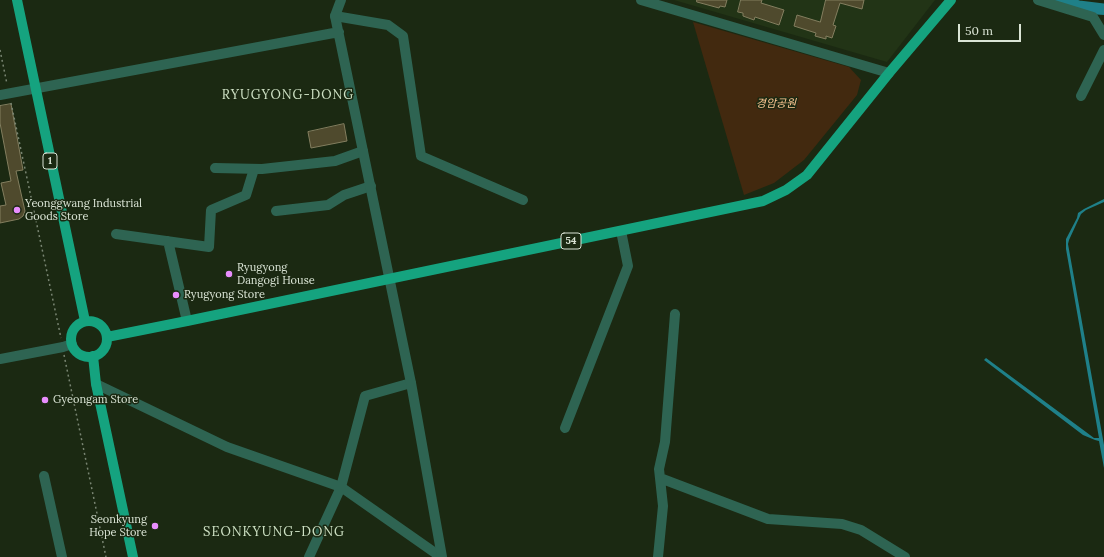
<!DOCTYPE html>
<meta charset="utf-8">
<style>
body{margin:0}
#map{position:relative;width:1104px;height:557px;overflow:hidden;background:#1b2912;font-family:Lora,serif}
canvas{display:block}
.scale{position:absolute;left:958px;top:24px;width:63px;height:18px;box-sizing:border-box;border:2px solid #dae4d5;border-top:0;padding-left:5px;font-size:12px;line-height:14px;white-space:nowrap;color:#dae4d5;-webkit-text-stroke:3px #1b2912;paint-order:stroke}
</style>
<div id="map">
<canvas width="1104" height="557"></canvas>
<div class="scale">50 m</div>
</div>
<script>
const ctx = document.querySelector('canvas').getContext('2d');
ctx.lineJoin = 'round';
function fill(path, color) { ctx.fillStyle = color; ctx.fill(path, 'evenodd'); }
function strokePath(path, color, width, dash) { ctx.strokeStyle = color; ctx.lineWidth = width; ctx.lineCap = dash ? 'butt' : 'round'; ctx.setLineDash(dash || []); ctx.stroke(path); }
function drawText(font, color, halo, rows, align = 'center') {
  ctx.font = font + ' Lora,"Noto Sans KR",serif'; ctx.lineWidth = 3; ctx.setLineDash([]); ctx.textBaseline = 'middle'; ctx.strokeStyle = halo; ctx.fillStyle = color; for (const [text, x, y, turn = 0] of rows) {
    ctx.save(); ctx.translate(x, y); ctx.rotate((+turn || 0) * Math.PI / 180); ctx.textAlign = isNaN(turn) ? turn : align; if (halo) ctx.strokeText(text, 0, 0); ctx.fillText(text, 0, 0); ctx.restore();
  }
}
const built = new Path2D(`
 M674,0H935L887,62Z`);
const green = new Path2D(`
 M693,22L849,67L861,80L857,95L804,160L774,183L744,195Z`);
const water = new Path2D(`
 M1044,0H1059L1079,6L1104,10V15L1090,14Z
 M1104,199V202L1086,210L1081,214L1069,240L1068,244L1104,445V468L1099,441L1095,440L1083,435L984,360L986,358L1086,432L1094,438H1099L1066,249V239L1077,218L1078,213L1084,209Z`);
const canal = new Path2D(`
 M1063,0L1079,5L1104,8`);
const building = new Path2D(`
 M697,0H727L725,7L720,6L719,8L697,2Z
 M741,0H762L761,3L784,10L779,25L755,17L754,20L743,16V13L738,12Z
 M826,0H864L862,9L840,3L833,25L836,26L832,38L826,36V39L815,36L816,33L794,26L797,15L820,22Z
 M11,104L23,170L16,171L25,211L23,216L19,219L0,223V206L6,205L1,183L11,181L0,123V106Z
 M344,124L347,141L311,148L308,132Z`);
const path = new Path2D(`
 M0,50L7,84
 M11,103L61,338
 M64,355L106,557`);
const minor = new Path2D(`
 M1038,0L1093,17L1104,35
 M335,16L388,25L403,36L421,156L523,200
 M1081,96L1104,50
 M215,168L262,169L335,161L363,151
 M276,211L328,205L344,195L371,186
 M116,234L209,247L211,210L246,195L254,169
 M168,241L187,321
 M96,384L227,447L341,487L441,557
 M565,428L628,266L621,231
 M44,476L62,557
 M660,478L768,519L842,524L861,530L905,557
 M309,557L341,487L365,396L411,383
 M658,557L663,506L659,469L665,442L675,314`);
const tertiary = new Path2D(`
 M341,0L335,16L411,383L442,557
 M641,0L889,73
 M0,95L339,32
 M0,359L63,347L72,344`);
const primary = new Path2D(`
 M17,0L85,321
 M71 339a18 18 0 1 1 36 0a18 18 0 1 1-36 0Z
 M107,337L187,321L763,201L786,190L807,175L889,73L951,0
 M93,356L96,384L133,557`);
const markers = [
 [17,210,4,"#e98dfe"],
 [229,274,4,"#e98dfe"],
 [176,295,4,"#e98dfe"],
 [45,400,4,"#e98dfe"],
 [155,526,4,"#e98dfe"]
];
const shields = [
 [50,161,14],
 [571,241,20]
];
const shieldNames = [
 ["1",50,161],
 ["54",571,241]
];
const parkNames = [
 ["경암공원",776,104]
];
const poiNames = [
 ["Yeonggwang Industrial",25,204],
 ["Goods Store",25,217],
 ["Ryugyong",237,268],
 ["Dangogi House",237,281],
 ["Ryugyong Store",184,295],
 ["Gyeongam Store",53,400],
 ["Seonkyung",147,520,"right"],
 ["Hope Store",147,533,"right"]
];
const quarterNames = [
 ["RYUGYONG-DONG",288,95],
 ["SEONKYUNG-DONG",274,532]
];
fill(built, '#223416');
fill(green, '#42290f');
fill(water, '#1f8089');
strokePath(canal, '#1f8089', 9);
fill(building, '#4f4a2d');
strokePath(building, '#837e5f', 1);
strokePath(path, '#798572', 1.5, [2, 3]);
strokePath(minor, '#2e6452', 10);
strokePath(tertiary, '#2e6452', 10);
strokePath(primary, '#15a37f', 10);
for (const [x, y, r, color] of markers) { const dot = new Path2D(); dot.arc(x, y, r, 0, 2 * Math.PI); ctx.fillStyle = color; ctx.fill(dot); strokePath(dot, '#1b2912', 1.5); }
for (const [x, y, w] of shields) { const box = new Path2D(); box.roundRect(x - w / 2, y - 8, w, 16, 3); ctx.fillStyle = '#1b2912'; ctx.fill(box); strokePath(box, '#dae4d5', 1); }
drawText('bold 10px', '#dae4d5', null, shieldNames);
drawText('italic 11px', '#ffc793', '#1b2912', parkNames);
drawText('11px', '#dae4d5', '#1b2912', poiNames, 'left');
ctx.letterSpacing = '1px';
drawText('13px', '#cee1c4', '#1b2912', quarterNames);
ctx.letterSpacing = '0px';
</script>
